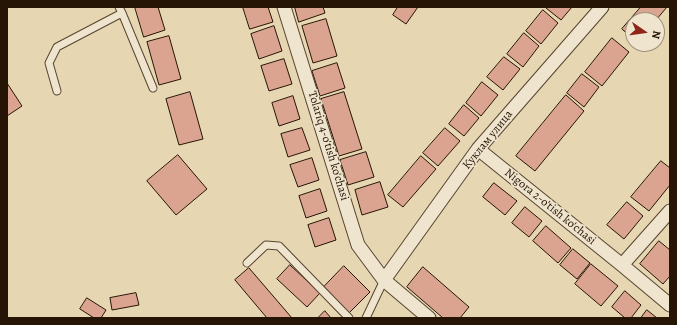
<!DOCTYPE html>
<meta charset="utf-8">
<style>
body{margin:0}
#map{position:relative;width:677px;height:325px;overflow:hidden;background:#e7d6b2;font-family:Alegreya,serif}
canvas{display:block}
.frame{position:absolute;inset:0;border:8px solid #261404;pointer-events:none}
.north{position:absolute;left:625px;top:12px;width:40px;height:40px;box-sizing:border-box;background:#efe4cd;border:1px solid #9f917d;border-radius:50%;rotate:103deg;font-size:11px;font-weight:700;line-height:16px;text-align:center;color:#261404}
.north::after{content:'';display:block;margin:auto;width:14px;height:18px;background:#8f2418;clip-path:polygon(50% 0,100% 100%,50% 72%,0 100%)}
</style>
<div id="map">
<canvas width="677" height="325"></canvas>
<div class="frame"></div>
<div class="north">N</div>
</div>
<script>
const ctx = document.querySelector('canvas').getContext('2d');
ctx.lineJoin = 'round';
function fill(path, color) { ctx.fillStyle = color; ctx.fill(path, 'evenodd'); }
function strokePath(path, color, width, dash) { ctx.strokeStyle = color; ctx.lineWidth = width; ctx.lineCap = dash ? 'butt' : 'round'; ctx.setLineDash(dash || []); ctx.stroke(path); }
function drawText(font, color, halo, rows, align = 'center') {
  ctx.font = font + ' Alegreya,serif'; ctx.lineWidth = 3.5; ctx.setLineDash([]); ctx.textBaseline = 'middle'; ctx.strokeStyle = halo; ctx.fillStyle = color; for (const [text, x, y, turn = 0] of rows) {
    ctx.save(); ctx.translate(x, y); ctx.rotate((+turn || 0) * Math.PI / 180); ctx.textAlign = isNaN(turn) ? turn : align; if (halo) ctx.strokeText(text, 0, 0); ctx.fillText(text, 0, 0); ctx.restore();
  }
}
const building = new Path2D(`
 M135,7H158L165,30L144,37Z
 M243,7H268L273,22L250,29Z
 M295,7H323L325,13L299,22Z
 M398,7H418L406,24L393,15Z
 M546,7H572L561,20L546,8Z
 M641,7H667L656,20H633V39L622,29Z
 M543,10L558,23L541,44L526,31Z
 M326,19L337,56L313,63L302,26Z
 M274,26L282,51L259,59L251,34Z
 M524,33L539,46L523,67L507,54Z
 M169,36L181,79L159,85L147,42Z
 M612,38L629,52L602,86L585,72Z
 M504,57L520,69L503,90L487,77Z
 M284,59L292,84L269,91L261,66Z
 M337,63L345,88L320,96L312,71Z
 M582,74L599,87L584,107L567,93Z
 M482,82L498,95L481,116L466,103Z
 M7,83L22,106L7,116Z
 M190,92L203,139L179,145L166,99Z
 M344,92L362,149L339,156L321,99Z
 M566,95L584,111L535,171L516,156Z
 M293,96L300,119L279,126L272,103Z
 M464,105L479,118L464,136L449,124Z
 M302,128L310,150L288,157L281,134Z
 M445,128L460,141L438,166L423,153Z
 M366,152L374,177L348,185L340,160Z
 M178,155L207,189L176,215L147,181Z
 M421,156L436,169L403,207L388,195Z
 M312,158L319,180L298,187L290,165Z
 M661,161L670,168V185L649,211L631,197Z
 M380,182L388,207L362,215L355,190Z
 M494,183L517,201L505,215L483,197Z
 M320,189L327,211L306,218L299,196Z
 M627,202L643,216L624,239L607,225Z
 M525,207L542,221L529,237L512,223Z
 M329,218L336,240L315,247L308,225Z
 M546,226L571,248L558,263L533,241Z
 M659,241L670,250V276L663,284L640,264Z
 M573,249L590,263L577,279L560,265Z
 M591,264L618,286L601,306L575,284Z
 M290,265L320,293L307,307L277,279Z
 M344,266L370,292L349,313L323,288Z
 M423,267L469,307L460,318H443L407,287Z
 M249,268L292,318H267L235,280Z
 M625,291L641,305L631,318H625L612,307Z
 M136,293L139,305L112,310L110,298Z
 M87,298L106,310L101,318H94L80,309Z
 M647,310L657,318H641Z
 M325,311L331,318H318Z`);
const lane = new Path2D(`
 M119,7L122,13L153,88
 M57,91L49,63L57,47L122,13
 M247,263L266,245L279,246L349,318
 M366,318L384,280`);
const street = new Path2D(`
 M284,7L358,245L384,280L429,318
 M478,149L622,265L670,305
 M622,265L670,211
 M384,280L478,149L602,7`);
const streetNames = [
 ["Куклам улица",488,140,-51],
 ["Tolariq 4-o'tish ko'chasi",328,146,73],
 ["Nigora 2-o'tish ko'chasi",550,207,39]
];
fill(building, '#dba490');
strokePath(building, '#261404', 1);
strokePath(lane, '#564430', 9);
strokePath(street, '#564430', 15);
strokePath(lane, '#efe4cd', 7);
strokePath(street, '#efe4cd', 13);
drawText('12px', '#261404', '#efe4cd', streetNames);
</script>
